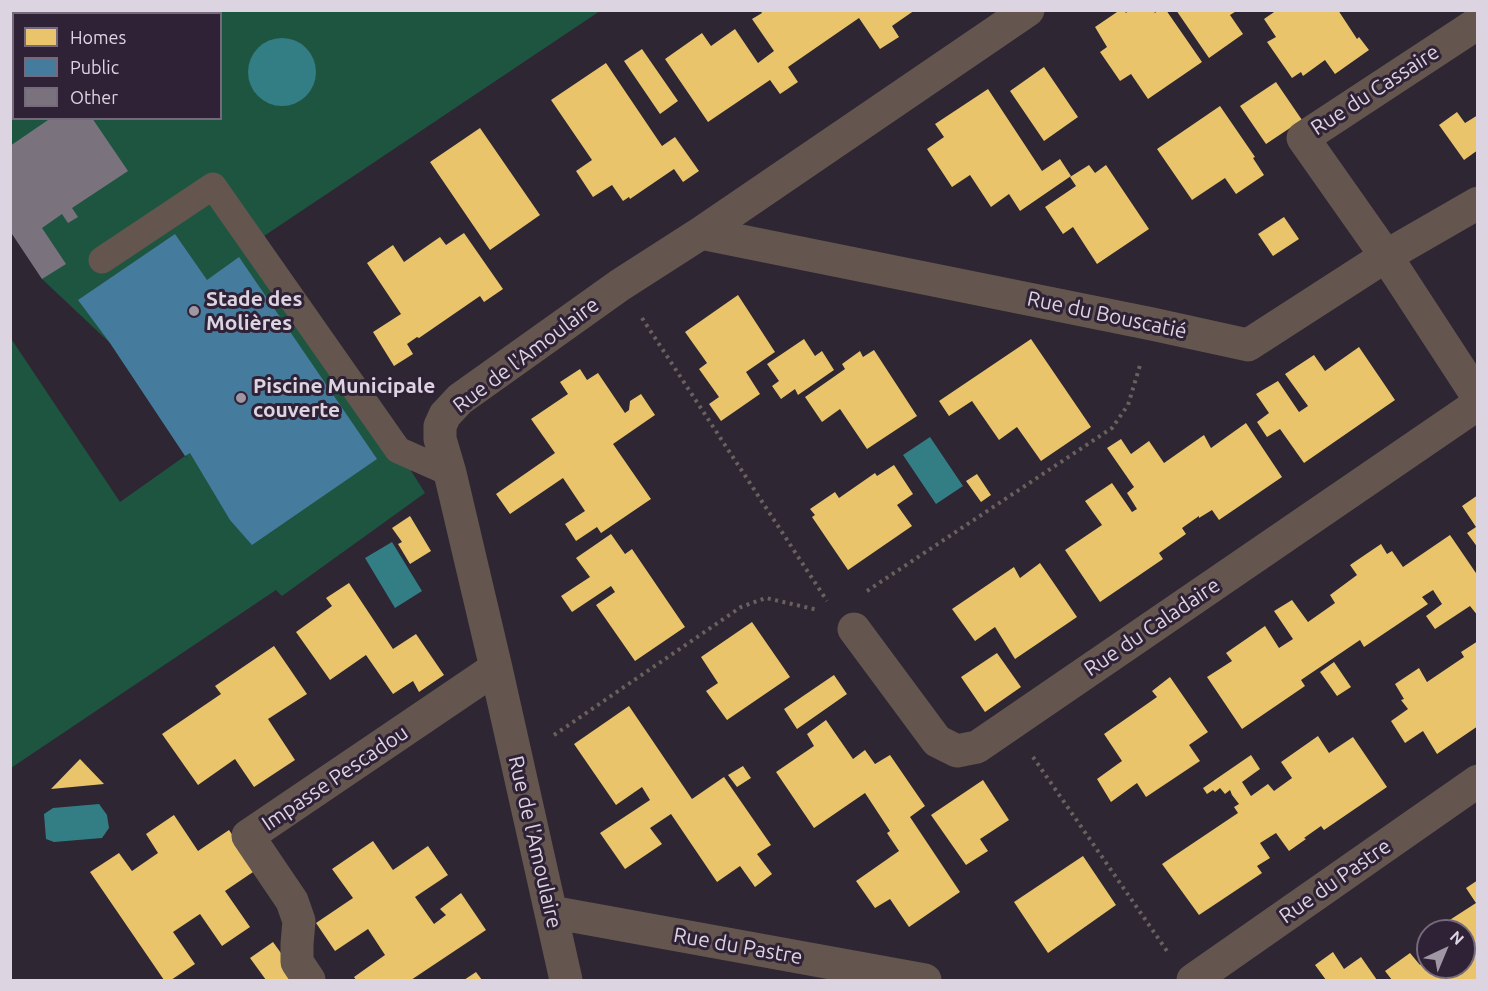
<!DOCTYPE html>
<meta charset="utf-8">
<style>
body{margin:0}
#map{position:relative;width:1488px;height:991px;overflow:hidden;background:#2e2632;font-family:Ubuntu,sans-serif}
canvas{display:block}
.frame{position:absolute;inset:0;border:12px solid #ddd4e2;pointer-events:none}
.legend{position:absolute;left:12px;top:12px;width:210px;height:108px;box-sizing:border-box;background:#2f2236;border:2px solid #75697b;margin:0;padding:8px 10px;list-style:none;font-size:18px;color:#ddd4e2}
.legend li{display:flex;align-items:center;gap:12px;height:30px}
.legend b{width:30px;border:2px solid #75697b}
.north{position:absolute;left:1416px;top:919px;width:60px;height:60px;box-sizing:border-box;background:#2f2236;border:2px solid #75697b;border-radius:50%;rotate:44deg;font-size:16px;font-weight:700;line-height:24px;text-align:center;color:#ddd4e2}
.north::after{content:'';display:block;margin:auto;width:21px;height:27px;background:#a097a4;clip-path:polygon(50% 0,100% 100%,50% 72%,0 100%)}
</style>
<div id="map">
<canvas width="1488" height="991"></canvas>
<div class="frame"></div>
<ul class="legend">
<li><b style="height:16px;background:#e9c46a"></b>Homes</li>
<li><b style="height:16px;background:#457b9d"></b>Public</li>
<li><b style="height:16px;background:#7a737d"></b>Other</li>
</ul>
<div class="north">N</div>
</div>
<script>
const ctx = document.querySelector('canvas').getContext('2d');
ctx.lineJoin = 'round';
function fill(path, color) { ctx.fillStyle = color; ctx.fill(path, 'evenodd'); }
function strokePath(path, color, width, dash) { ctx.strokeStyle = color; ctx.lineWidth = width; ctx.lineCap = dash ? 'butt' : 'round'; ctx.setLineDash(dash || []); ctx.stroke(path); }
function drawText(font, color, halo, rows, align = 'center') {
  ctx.font = font + ' Ubuntu,sans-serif'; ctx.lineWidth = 6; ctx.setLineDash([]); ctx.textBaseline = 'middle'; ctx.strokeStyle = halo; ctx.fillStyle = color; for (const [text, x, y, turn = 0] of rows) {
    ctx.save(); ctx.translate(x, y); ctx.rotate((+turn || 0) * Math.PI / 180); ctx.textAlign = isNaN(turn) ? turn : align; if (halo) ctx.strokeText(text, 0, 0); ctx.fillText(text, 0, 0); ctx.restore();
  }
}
const green = new Path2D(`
 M11,11H600L264,236L425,493L282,596L276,590L11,768L10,337L120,502L185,456L188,459L110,343L42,279L11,232ZM14,14H220V118H14Z`);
const water = new Path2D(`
 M93,11H182L178,14H95Z
 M248 72a34 34 0 1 1 68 0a34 34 0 1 1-68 0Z
 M930,437L963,486L936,504L903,455Z
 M392,542L422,591L395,608L365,558Z
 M99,804L107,815L109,828L102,838L54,842L46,839L44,814L53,808Z`);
const homes = new Path2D(`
 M760,10H915L892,26L899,37L880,49L859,18L788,67L798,82L780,94L770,80L708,122L665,59L702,33L711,46L735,29L758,63L774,51L752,19L762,13Z
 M1120,10H1124L1126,13L1129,10H1153L1155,13L1158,10H1166L1202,62L1148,99L1131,74L1120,81L1100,52L1107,47L1095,27Z
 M1176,10H1238L1230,15L1243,34L1209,58Z
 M1277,10H1338L1357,39L1359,37L1369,50L1335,74L1325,60L1303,76L1301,72L1292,78L1267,42L1276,37L1264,19Z
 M642,49L678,101L660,114L624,61Z
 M606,63L662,146L675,137L699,171L683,182L674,169L630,199L629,197L623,201L612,185L593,197L576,171L592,160L551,100Z
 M1044,67L1078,117L1044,141L1010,91Z
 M1276,82L1302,120L1266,144L1240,106Z
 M988,89L1042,171L1060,159L1071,176L1020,211L1009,194L991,207L970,175L952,187L927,149L944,137L935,124Z
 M1220,106L1255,157L1253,158L1264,175L1236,194L1225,178L1192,200L1157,149Z
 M1457,112L1465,123L1478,115V150L1464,160L1439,125Z
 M480,128L540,215L490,250L430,162Z
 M1089,165L1095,173L1106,165L1149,229L1097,264L1073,227L1063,234L1045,207L1076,186L1070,177Z
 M1284,217L1299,239L1273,256L1258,234Z
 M464,233L503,289L484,302L480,296L419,338L417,337L407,344L413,354L394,366L373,332L401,314L367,263L393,245L404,262L440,237L446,245Z
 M738,295L775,352L746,372L760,394L721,421L709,404L719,397L699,369L707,363L685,332Z
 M804,339L815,356L822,351L834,370L798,395L795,389L781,399L772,386L779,381L767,364Z
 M1031,339L1091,427L1041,461L1017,427L999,440L972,401L949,416L939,401Z
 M1359,347L1395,400L1304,463L1280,429L1267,437L1257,422L1269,413L1256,394L1278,381L1299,412L1308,406L1285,374L1314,355L1325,371Z
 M874,350L917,416L867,449L840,409L822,422L805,397L845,369L842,364L860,351L863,357Z
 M580,369L587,380L598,373L625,413L629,410L630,401L641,394L655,415L613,444L651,499L601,533L597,527L576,541L565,524L585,511L563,478L510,514L496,494L555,453L531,419L568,394L560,382Z
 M1246,423L1282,477L1219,520L1212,510L1199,518V516L1182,528L1186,534L1159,553L1163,559L1100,602L1065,550L1102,525L1085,501L1112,483L1132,512L1137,509L1127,493L1134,487L1107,448L1121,439L1131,454L1149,441L1164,463L1204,435L1211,448Z
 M894,465L913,494L897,505L912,526L848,570L812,517L815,515L810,509L835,492L839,498L875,473L877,476Z
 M977,474L991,495L981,502L966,481Z
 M1478,495V548L1467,533L1476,527L1462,506Z
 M410,516L431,551L410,564L398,544L402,542L392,528Z
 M611,534L625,554L632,549L685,627L635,661L596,605L615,592L611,586L572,612L561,596L590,577L576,558Z
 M1450,535L1478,576V616L1470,606L1435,629L1426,616L1442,604L1433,590L1422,597L1428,604L1364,647L1360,640L1332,659L1301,680L1305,686L1242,729L1207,677L1232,661L1226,653L1265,626L1279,648L1293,639L1274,611L1292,600L1308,622L1335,603L1330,595L1357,575L1350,565L1381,544L1387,554L1392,551L1403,567Z
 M1040,563L1077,617L1015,659L995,627L975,641L952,609L1014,567L1020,578Z
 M349,583L393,649L416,634L444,675L419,692L413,681L393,694L366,655L330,680L296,632L332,606L326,598Z
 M752,622L790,677L727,720L706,691L718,683L701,657Z
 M1478,641V726L1437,754L1423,731L1405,743L1391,721L1408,709L1401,700L1404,699L1395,684L1419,668L1427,682L1464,657L1461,652Z
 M274,646L307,694L268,719L295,760L254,787L235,759L198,785L162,734L221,694L215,686Z
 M997,653L1021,687L985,712L961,677Z
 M1334,662L1351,687L1337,696L1320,672Z
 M834,675L847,694L797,729L784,709Z
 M1170,677L1208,732L1189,745L1200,761L1146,797L1137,783L1111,802L1097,779L1122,761L1104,734L1157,697L1152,691Z
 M629,706L692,799L724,777L771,845L757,854L772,874L755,887L740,866L717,882L671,814L650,828L662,844L625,869L600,833L650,800L642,787L616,805L574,744Z
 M826,720L853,759L865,750L875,764L890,755L925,806L910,817L960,892L909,927L890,899L875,908L856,881L899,851L887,833L890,831L865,793L814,828L776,772L814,746L807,734Z
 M1318,736L1329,753L1353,737L1387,787L1324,830L1321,826L1304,838L1306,839L1289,851L1276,833L1260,843L1270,858L1257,866L1262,873L1199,915L1162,864L1238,813L1234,807L1239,804L1232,795L1230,790L1225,794L1220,788L1215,792L1213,790L1207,794L1203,788L1251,755L1260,769L1242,782L1251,796L1268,784L1274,791L1292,778L1281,762Z
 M80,759L104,784L51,789Z
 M743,766L751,778L737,787L728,775Z
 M983,780L1009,820L980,839L988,851L966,865L931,815Z
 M174,815L198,851L229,830L256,870L225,891L250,927L222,946L200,914L173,932L195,964L171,980H164L90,872L119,853L132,871L158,853L146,834Z
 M373,841L393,870L428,846L448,875L415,897L434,924L446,915L440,909L461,893L486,930L411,980H356L354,977L385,955L368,929L335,951L316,923L353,898L332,869Z
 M1083,856L1116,905L1048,953L1014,902Z
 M1478,880V980H1392L1385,971L1410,953L1420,965L1428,959V967H1464V931H1451L1445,923L1476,903L1466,888Z
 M273,942L286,960L299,980H266L250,958Z
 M1333,952L1344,969L1361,957L1377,980H1326L1315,965Z
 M476,972L482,980H464Z`);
const public = new Path2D(`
 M175,234L207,280L239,257L377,459L252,545L230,520L190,453L185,456L110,343L78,300Z`);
const building = new Path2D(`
 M51,118H92L128,171L72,208L78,217L68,223L62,214L42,228L66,264L42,279L10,231V146Z`);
const path = new Path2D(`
 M642,318L827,601
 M867,591L1112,428L1128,405L1141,362
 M554,735L741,607L766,598L818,610
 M1033,757L1167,951`);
const service = new Path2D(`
 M102,260L213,186L398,450L450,473`);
const minor = new Path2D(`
 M1478,23L1303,138L1386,256L1478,397
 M701,233L1152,324L1248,345L1386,256L1478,203
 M854,629L937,741L957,751L977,747L1478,404
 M551,912L925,980
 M309,980L297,962V944L299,921L292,901L248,836L496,668
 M566,980L496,668L450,473L440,439V426L445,415L460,399L620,285L701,233L1028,10
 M1193,980L1478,781`);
const markers = [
 [194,311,6,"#a097a4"],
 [241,398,6,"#a097a4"]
];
const streetNames = [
 ["Rue du Cassaire",1375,90,-33],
 ["Rue du Bouscatié",1107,315,12],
 ["Rue de l'Amoulaire",526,355,-37],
 ["Rue du Caladaire",1152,627,-34],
 ["Impasse Pescadou",335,778,-34],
 ["Rue de l'Amoulaire",535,842,77],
 ["Rue du Pastre",1335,881,-35],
 ["Rue du Pastre",738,946,10]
];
const poiNames = [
 ["Stade des",206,299],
 ["Molières",206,323],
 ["Piscine Municipale",253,386],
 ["couverte",253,410]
];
fill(green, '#1e5541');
fill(water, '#337e85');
fill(homes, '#e9c46a');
fill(public, '#457b9d');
fill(building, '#7a737d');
strokePath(path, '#6a605e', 4, [3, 4.5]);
strokePath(service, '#64564f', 27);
strokePath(minor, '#64564f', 33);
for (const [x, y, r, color] of markers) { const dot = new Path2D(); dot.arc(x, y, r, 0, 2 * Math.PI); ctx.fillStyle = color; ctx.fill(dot); strokePath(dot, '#2f2236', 2); }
drawText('21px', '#ddd4e2', '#2f2236', streetNames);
drawText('bold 21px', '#ddd4e2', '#2f2236', poiNames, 'left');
</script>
